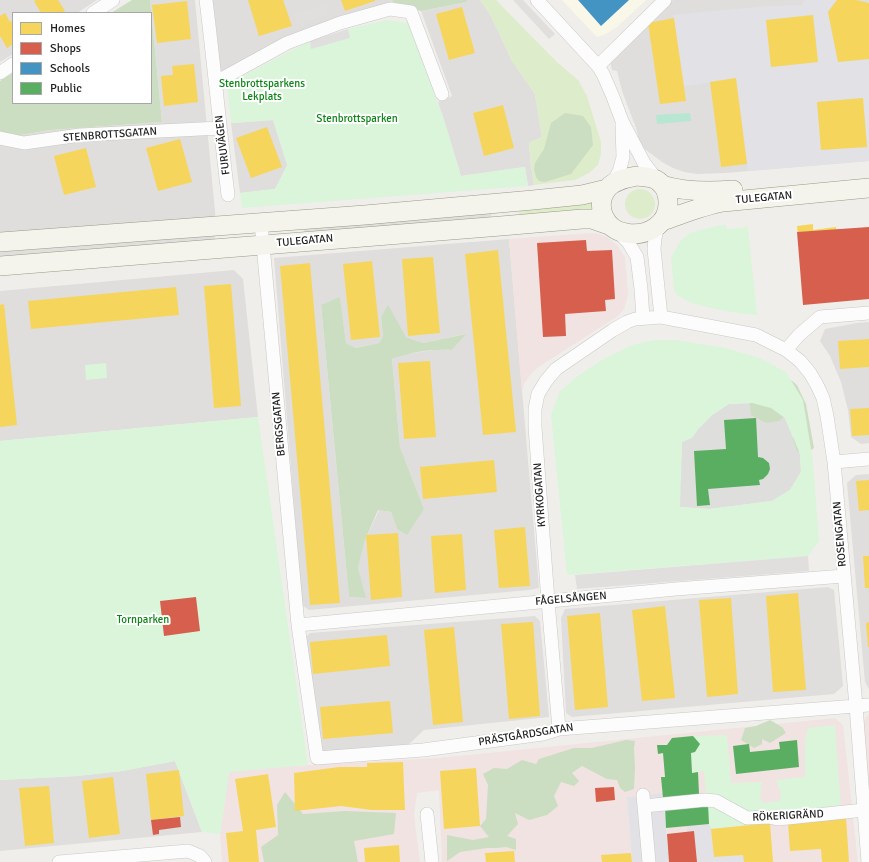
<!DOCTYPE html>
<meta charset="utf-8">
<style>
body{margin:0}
#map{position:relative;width:869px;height:862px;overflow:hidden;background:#f0eeeb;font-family:Signika,sans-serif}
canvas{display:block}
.legend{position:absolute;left:12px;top:12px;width:140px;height:92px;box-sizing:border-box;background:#fff;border:1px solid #a7a7a7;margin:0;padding:5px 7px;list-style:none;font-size:12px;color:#222}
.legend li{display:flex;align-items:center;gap:8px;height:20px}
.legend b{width:20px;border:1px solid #a7a7a7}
</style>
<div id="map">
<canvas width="869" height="862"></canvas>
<ul class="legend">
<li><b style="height:11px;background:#f6d55c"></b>Homes</li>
<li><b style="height:11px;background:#d6604d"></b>Shops</li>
<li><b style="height:11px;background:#4393c3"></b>Schools</li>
<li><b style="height:11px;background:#5aae61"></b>Public</li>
</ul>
</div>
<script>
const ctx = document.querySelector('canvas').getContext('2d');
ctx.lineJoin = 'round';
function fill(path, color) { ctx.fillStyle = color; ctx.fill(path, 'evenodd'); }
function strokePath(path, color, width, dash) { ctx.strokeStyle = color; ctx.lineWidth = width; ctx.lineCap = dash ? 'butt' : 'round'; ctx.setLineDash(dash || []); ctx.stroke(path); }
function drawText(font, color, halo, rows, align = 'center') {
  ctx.font = font + ' Signika,sans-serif'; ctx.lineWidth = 4; ctx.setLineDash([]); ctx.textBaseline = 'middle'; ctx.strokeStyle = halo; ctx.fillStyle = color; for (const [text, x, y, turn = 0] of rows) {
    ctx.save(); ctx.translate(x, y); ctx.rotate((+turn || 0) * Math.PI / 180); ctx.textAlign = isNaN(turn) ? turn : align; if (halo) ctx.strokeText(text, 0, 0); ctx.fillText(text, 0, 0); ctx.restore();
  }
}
const residential = new Path2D(`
 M0,0H97L77,13H13V54L0,62Z
 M150,0H195L216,222L0,238V140L14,136L51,130L162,122Z
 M212,0H392L393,2L313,26L267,47L219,74Z
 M467,0H480L490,14L512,61L535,94L542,137L529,143L531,166L534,185L528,186L525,167L461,176L444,120L438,102L452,96L421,11L467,2Z
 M673,0H869V161L725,173L697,174L684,172L673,168L662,162L642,147L636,139L638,136L636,128L622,91L617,71L612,70L610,62L615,55Z
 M273,120L288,166L275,189L240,193L231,123Z
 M509,239L539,588L529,590L309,610L302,605L274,258ZM340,298L346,343L356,348L379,343L383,336L381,317L406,337L423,343L465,334L452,350H434L405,354L392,359L400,447L424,509L397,529L391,512L379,510L365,540L358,568L365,598L349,597L321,306Z
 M234,270L243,279L258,417L0,441V291Z
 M869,322V443L861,444L851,437L848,410L841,382L830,356L820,341L825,329L857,323Z
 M869,474V689L865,682L847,483L856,475Z
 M828,587L834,590L843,686L834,694L572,717L566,713L561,618L565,609Z
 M535,616L540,621L549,717L424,730L407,746L324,752L319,747L306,637L310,633Z
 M175,761L202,832L0,851V780L77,776L122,771Z`);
const commercial = new Path2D(`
 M592,233L599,234L607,237L617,245L625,257L628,295L624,309L618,316L537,368L530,375L524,384L522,391L509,239Z
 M868,714H869V783L862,723Z
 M835,718L843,725L858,862H669L665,807L627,797L632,862H442L439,790L417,793L414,815L420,862H222L220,834L229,771L308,765L438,758Z`);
const education = new Path2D(`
 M562,0H646L617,27L604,35L597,37Z`);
const religious = new Path2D(`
 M752,403L771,408L785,418L800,454L801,472L790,490L772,501L709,509L679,507L682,441L699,428L712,415L729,404Z`);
const grass = new Path2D(`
 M480,0H496L545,50L558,63L578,80L587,96L601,142V154L598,165L589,173L575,180L534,185L531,166L529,143L542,137L535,94L512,61L490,14Z
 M625 204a15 15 0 1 1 30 0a15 15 0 1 1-30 0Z
 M598,199L600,214L520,220L519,209Z`);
const forest = new Path2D(`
 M132,0H150L162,122L51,130L14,136L0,140V81L13,73V103H151V13H111Z
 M392,0H467V2L421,11L393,2Z
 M565,113L583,116L591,127L593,145L571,174L545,182L539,181L536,177L534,169L535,163L544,149L551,123Z
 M340,297L346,343L356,348L379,343L383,336L381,317L388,305L406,337L423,343L466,334L452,350C431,349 411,352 392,359L400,447L424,509L407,535L397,529L391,512L378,510L365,540L358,568L366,598L349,597L321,305Z
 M781,372L797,385L806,404L814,448L805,455L797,451L793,439L796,422L787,414L779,421L766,423L751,415L749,396Z
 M770,720L782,727L786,733L770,743L762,739V744L754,748L741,740L745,728L756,726Z
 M626,740L635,741L634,748L635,768L634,789L625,792L620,788L617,780L607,779L582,766L572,773L579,781L574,786L561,782L554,796L558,806L547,815L529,820L515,813L518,824L507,836L516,839V850L506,847L497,848H487L460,852L447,861V835L473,840L489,837L480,826L486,819L488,785L483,774L494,768L507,769L522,760L536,764L539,759L574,748H592Z
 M285,792L303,814L345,811L396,813L394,834L354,841L358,862H264L261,847L278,835L277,805Z`);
const park = new Path2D(`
 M387,20L408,23L444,120L461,176L525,167L528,186L242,208L240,193L275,189L287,165L273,120L231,123L227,84L310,41L311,48L349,38L348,29Z
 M726,225L727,229L748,227L757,315L737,313L716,309L691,303L677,295L674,290L671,258L680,241L690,233L717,226Z
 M655,340H676L726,348L760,358L786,372L803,400L813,461L819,541L808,556L567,575L551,415L560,391L575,378L603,359L632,345ZM752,403L771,408L785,418L800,454L801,472L790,490L772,501L709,509L680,507L682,442L692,438L699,428L712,415L729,404Z
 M106,363L107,378L86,380L85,365Z
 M258,417L308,765L229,772L220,834L202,832L175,761L122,771L77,776L0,780V441Z
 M835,725L841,809L770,823L711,829L709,824L704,771L692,773L691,753L695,752L699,744L693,736L727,735L731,783L762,782L760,797L763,803L779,801L781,794L776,780L805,777V741L808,728Z`);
const pitch = new Path2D(`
 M690,113L691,121L657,124L656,115Z`);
const parking = new Path2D(`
 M513,0H523L555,34L549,39Z
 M325,4L328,14L298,25L294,14Z
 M348,29L350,38L311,49L310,41Z
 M491,211L492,223L305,239L304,228Z
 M215,235L216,246L0,264V252Z
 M808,556L809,571L577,589L575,575Z`);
const plaza = new Path2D(`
 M804,0H837L828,12L838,62L869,59V161L748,171L736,79L684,86L673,15L767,6L802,5ZM813,15L818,62L771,67L766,20ZM863,98L867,146L821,150L817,102Z
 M663,793L669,862H632L627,797Z
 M709,824L711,829L714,857L743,855L744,862H697L694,831L687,832V826Z`);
const homes = new Path2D(`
 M36,0H58L65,11L62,13H41L34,1Z
 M248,0H283L292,26L259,36Z
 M341,0H375V1L345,11Z
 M837,0H856L869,3V59L838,62L828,12Z
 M187,1L191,39L157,43L152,5Z
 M462,7L475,53L449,60L436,14Z
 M5,13L10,22L13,20V44L7,48L0,36V16Z
 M813,15L818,62L771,67L766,20Z
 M674,18L686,101L660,104L648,23Z
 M194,64L198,102L164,106L161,76L173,75L172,66Z
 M736,78L747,164L721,167L710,82Z
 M863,98L867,147L821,150L817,102Z
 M503,105L514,148L484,156L473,113Z
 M267,127L282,167L251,178L236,138Z
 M180,139L192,182L158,191L146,148Z
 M86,148L96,187L64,195L54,156Z
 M813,224V230L836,227L841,274L826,276L825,268L802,271L797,226Z
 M498,250L516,432L483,435L465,254Z
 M433,257L440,333L408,336L402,259Z
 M372,261L380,337L351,340L343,264Z
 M310,263L340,603L310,605L280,266Z
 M231,284L241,406L214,408L204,286Z
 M176,287L179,315L31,329L28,301Z
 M4,304L17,425L0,427V305Z
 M869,339V367L840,369L838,341Z
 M430,361L436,437L404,439L398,363Z
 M869,408V435L852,436L850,409Z
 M494,460L497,492L423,499L420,467Z
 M869,480V510L859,511L856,481Z
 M525,527L530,586L499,588L494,530Z
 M398,533L402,597L371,600L366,535Z
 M462,534L466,590L435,593L431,536Z
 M863,556H869V588H865Z
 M798,593L806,690L773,692L766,596Z
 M731,598L738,694L707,697L699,600Z
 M665,606L675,698L642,701L632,610Z
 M600,613L608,707L575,710L567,616Z
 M533,622L540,716L509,719L501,624Z
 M869,622V647H868L866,623Z
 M454,627L463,722L433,725L424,630Z
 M387,635L390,666L313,674L310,642Z
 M390,701L393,733L323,739L320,707Z
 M403,762L405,810H372L341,806L295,811L294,773L339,767H367V763Z
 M476,768L480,826L444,829L440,771Z
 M179,770L184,816L151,820L146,774Z
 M268,774L276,827L256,830L259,862H229L226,833L243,831L235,779Z
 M113,777L120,834L89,838L82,781Z
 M49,786L54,843L25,846L19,788Z
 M846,818L849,862H822L821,849L790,851L788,823Z
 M770,823L773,862H744L743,855L714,857L711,829Z
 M399,845L400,862H365L364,848Z
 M514,851L515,862H486L485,853Z
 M631,853L632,862H602L601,855Z`);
const shops = new Path2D(`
 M869,227V299L803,305L797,232Z
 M586,240L587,251L612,250L615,299L605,300L606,311L565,314L566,336L543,337L537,243Z
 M196,597L200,631L164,636L160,601Z
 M614,787L615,800L596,802L595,788Z
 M180,817L181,827L159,830V834L153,835L151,820Z
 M694,831L697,862H669L667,834Z`);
const schools = new Path2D(`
 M578,0H629L601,26Z`);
const public = new Path2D(`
 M756,418L758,457L763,458L769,463L770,469L768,474L763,479L759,480L760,485L708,489L710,505L697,506L694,451L726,449L724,420Z
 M693,736L700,744L695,752L691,753L692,773L698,772L699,794L663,798L661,777H665L663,753L658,754L657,745H667L672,738Z
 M797,740L799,767L736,774L733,746L749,744L750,752L780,749L779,742Z
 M708,804L709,824L666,828L665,807Z`);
const street = new Path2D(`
 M206,0C214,65 220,130 228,195
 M537,0L598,66L603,74L613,97L622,121L644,163L657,180
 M93,13L113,0
 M598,66L665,0
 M0,73L13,64
 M216,82L287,43L340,23L390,9L411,12L442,94
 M0,138L24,143L80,135L220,128
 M611,185L619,172L623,157L622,125
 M261,223L298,625L317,758L423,750L543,734L559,729L869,705
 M658,226L655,238L654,249L661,317
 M617,231L628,242L637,257L641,289L643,318
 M786,350L799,335L820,317L869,313
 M834,462L869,459
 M298,625L676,589L844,576
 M559,729L548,601L535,427V409L538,394L546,381L556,369L613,330L627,322L635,319L661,317L756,335L786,350L800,361L810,373L817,385L823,398L827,416L834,462L856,706L868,862
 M643,795L649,862
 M644,806L705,800L716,801L747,818L768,817L778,819L864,810
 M427,814L432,862
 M59,862L188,851L200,856L205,862`);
const secondary = new Path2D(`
 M637,176C644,177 653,177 658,181C665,186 668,194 668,202C669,225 646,237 626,233C605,230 594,206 607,189C614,180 627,178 637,176Z
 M662,185C685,192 709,192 733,190
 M662,221C683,214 702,206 723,202L869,188
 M0,242L365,215L533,200L582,195L607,189
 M0,266L501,226L582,219H592L609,225`);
const parkNames = [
 ["Stenbrottsparkens",262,84],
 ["Lekplats",262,97],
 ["Stenbrottsparken",357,119],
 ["Tornparken",143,620]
];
const streetNames = [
 ["STENBROTTSGATAN",110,135,-4],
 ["FURUVÄGEN",223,145,-97],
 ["TULEGATAN",764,198,-5],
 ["TULEGATAN",305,241,-5],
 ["BERGSGATAN",279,424,-95],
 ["KYRKOGATAN",540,495,-94],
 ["ROSENGATAN",840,534,-95],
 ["FÅGELSÅNGEN",571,599,-5],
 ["PRÄSTGÅRDSGATAN",526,735,-9],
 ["RÖKERIGRÄND",788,816,-3]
];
fill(residential, '#dfdedc');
fill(commercial, '#f1e3e1');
fill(education, '#f8f7e8');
fill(religious, '#dededc');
fill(grass, '#ddeccb');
fill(forest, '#cbdec1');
fill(park, '#daf5da');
fill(pitch, '#b7e6d2');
fill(parking, '#e0dfde');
fill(plaza, '#e2e1e5');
fill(homes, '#f6d55c');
fill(shops, '#d6604d');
fill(schools, '#4393c3');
fill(public, '#5aae61');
strokePath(street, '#c9c8c7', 14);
strokePath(secondary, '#999a82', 20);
strokePath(street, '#fdfcfc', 13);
strokePath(secondary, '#f4f4ed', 19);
drawText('11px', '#0c8416', '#fff', parkNames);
drawText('11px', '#222', '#fff', streetNames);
</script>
